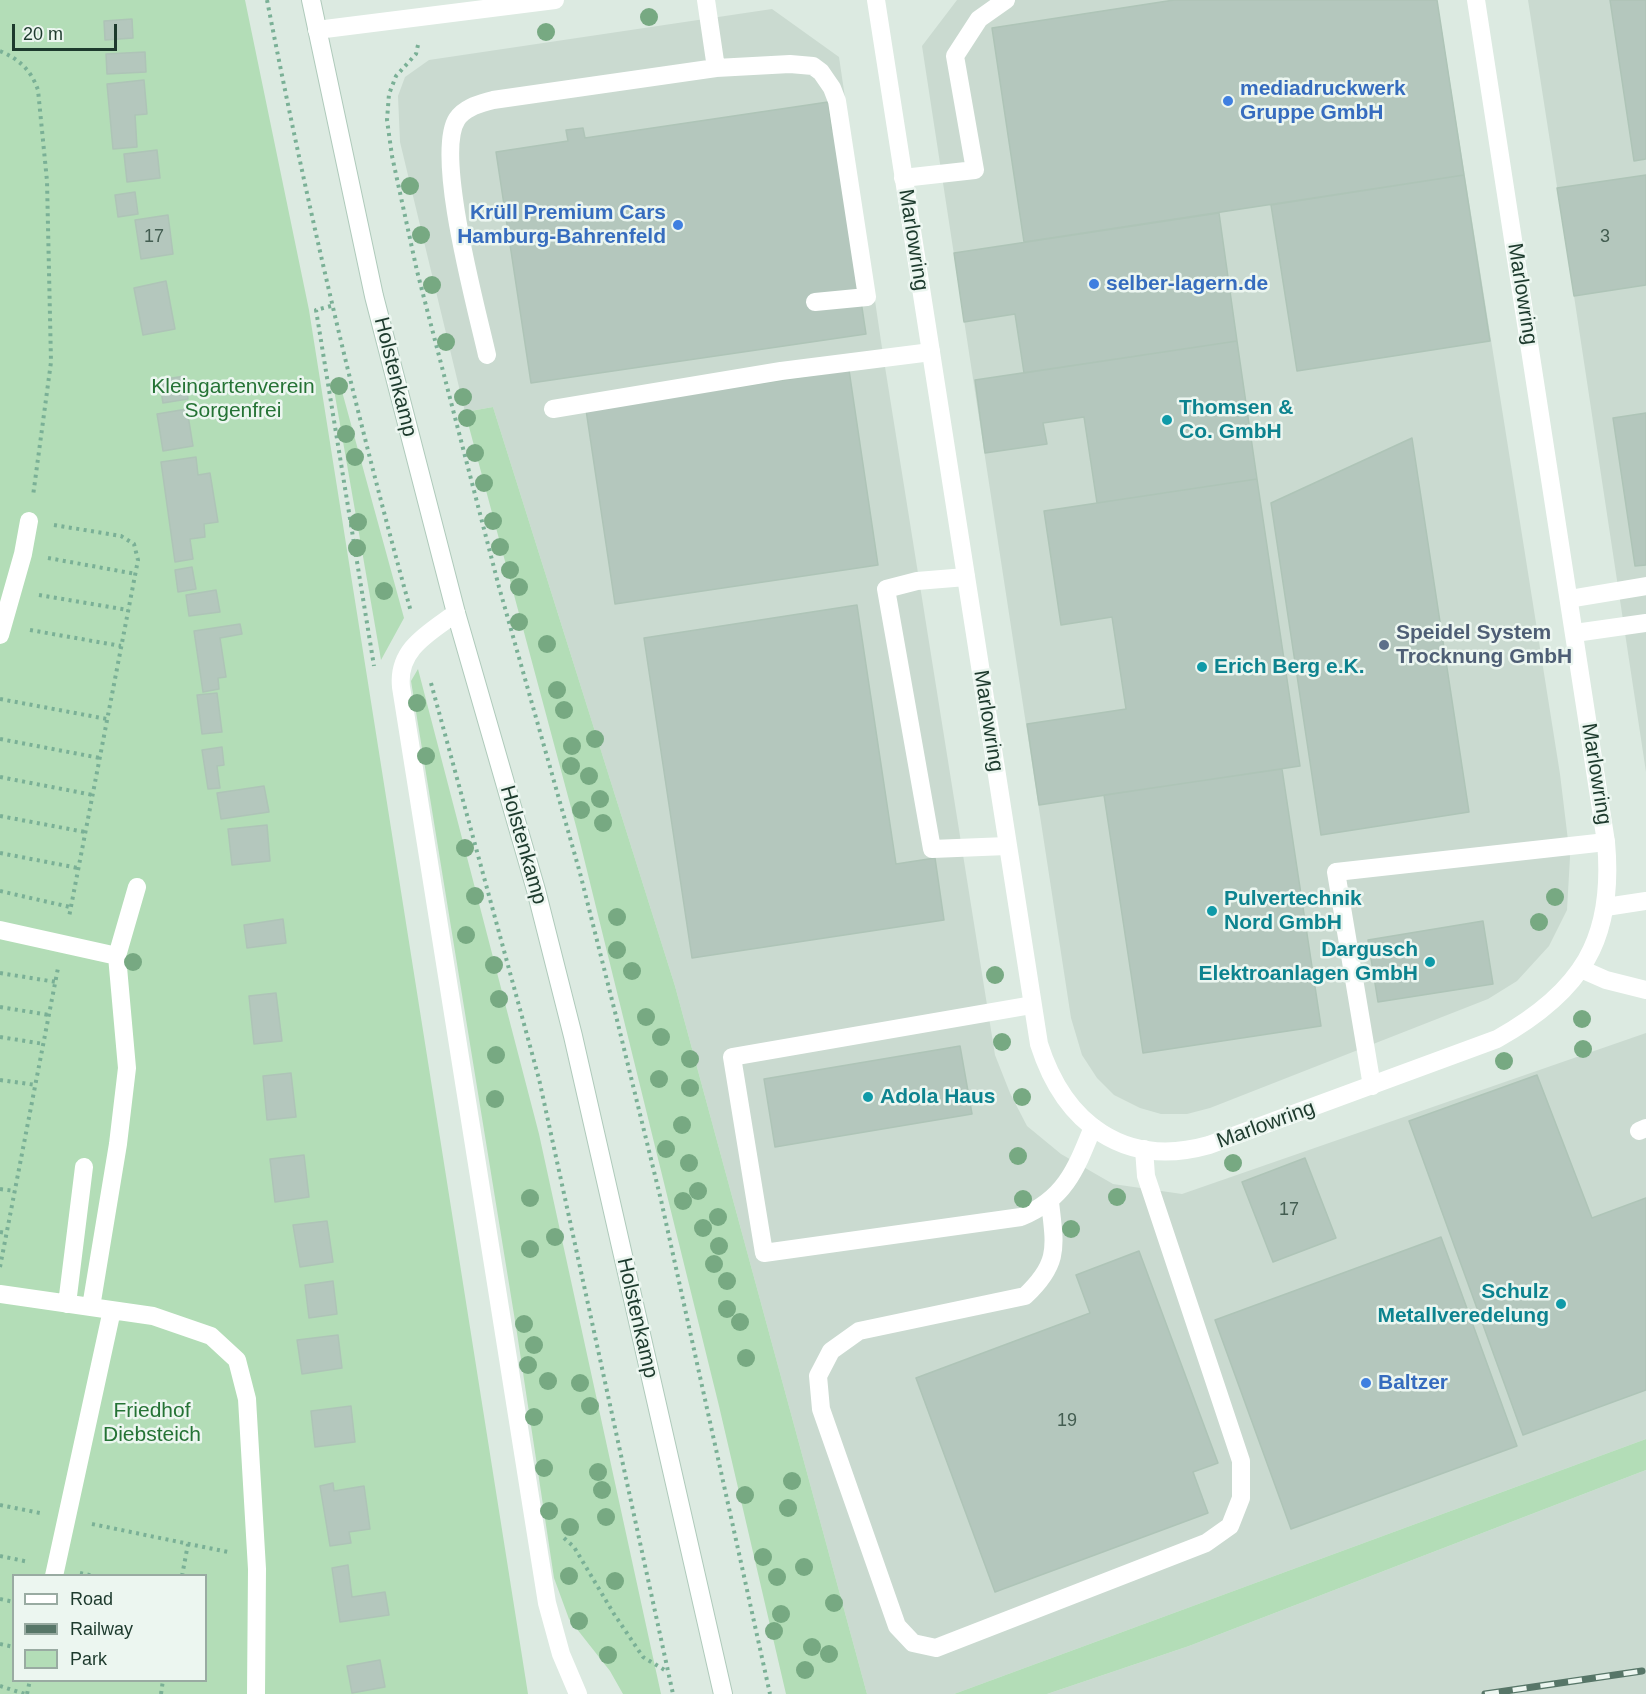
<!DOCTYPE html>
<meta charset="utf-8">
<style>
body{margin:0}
#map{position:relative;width:1646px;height:1694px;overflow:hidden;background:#dceae1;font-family:Arial,sans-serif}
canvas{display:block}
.legend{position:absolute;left:12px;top:1574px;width:195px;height:108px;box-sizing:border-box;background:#ecf6f0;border:2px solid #99aba2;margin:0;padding:8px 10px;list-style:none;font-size:18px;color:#1d3a2d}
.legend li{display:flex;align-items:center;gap:12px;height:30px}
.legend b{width:30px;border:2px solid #99aba2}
.scale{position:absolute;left:12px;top:24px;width:105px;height:27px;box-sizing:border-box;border:3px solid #1d3a2d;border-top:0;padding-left:8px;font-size:18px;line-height:21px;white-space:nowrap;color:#1d3a2d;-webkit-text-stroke:4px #ecf6f0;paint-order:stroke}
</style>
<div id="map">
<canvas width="1646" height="1694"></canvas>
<ul class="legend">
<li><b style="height:8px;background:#fff"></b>Road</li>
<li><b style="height:8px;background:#577668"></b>Railway</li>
<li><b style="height:16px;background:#b3ddb7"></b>Park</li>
</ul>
<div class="scale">20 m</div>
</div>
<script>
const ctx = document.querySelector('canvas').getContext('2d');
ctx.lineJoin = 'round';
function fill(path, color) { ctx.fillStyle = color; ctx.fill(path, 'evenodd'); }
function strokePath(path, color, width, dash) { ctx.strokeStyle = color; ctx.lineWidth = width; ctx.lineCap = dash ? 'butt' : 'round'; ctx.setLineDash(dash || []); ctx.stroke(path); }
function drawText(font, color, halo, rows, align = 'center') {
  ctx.font = font + ' Arial,sans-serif'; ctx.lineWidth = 5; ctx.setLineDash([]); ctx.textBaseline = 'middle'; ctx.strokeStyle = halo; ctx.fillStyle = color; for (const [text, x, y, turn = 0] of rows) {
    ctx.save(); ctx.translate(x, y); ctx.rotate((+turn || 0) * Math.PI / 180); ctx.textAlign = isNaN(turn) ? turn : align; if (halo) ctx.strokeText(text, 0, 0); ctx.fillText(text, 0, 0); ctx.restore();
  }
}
const built = new Path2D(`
 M957,0H1437L1560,774L1570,857L1567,910L1549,946L1517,981L1488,999L1210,1108L1187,1114H1161L1140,1108L1114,1095L1097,1078L1082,1055L1071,1018L922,46Z
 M1528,0H1646V772L1574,296Z
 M772,9L839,57L882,348L995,1055L1010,1093L1027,1126L1061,1154L1113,1184L1182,1194L1646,1033V1439L954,1694H867L675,986L493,407L465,412L400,142L398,96L405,77L429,60Z
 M1646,1470V1694H1047L1189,1646Z`);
const green = new Path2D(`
 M0,0H245L309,310L528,1694H0ZM14,1576H206V1680H14Z
 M333,384H340L404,618L381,660Z
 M493,407L675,986L867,1694H786L719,1406L577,830L465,412Z
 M418,669L539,1134L661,1694H623L610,1671L569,1619L554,1578L517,1333L411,681Z
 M1646,1439V1470L1189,1646L1047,1694H954Z`);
const building = new Path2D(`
 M1174,0H1437L1464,175L1024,242L992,28Z
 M1610,0H1646V159L1634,161Z
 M132,19L133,38L105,40L104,21Z
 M145,52L146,72L107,74L106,54Z
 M144,80L147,114L135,115L137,147L113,149L107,84Z
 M828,102L832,130L835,129L866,334L531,383L496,152L568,141L566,130L583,128L585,138Z
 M157,150L160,178L127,182L124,154Z
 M1464,175L1490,341L1297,371L1271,205Z
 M1646,175V285L1574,296L1557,188Z
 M135,192L138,214L118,217L115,195Z
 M1219,213L1237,341L1024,373L1015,314L964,322L954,253Z
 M168,215L173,254L141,259L135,220Z
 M166,281L175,329L143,335L134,288Z
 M1237,341L1257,479L1097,503L1084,417L1043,423L1047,444L985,453L975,380Z
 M849,370L878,565L615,604L586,410Z
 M185,376L188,399L163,403L159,380Z
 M187,409L193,446L163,451L157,414Z
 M1646,413V565L1635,566L1613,418Z
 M1412,438L1469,812L1321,835L1271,503Z
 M196,457L198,475L210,473L218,522L204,524L205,537L190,539L193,559L175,562L161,462Z
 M1257,479L1300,766L1039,805L1027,724L1126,709L1112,617L1061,625L1044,511Z
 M192,567L196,589L178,592L175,570Z
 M216,590L220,612L189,616L186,595Z
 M857,605L896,864L935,858L944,920L692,958L644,638Z
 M240,624L242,634L220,638L226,677L218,678L219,689L203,692L194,631Z
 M217,693L222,732L202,734L197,695Z
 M222,747L224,765L217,766L220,788L208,789L202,750Z
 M1282,769L1321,1026L1143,1053L1104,795Z
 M264,786L269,812L221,819L217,793Z
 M267,825L270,861L232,865L228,829Z
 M283,919L286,943L247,948L244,925Z
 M1483,921L1493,984L1378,1002L1368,940Z
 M276,993L282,1041L254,1044L249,996Z
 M960,1046L972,1114L775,1147L764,1079Z
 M291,1073L296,1117L267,1120L263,1076Z
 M1537,1075L1592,1218L1646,1198V1390L1523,1435L1409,1121Z
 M304,1155L309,1197L275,1202L270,1159Z
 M1305,1158L1336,1238L1273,1262L1242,1182Z
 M327,1221L333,1262L300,1267L293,1225Z
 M1441,1237L1517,1446L1291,1529L1215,1320Z
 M1139,1251L1218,1463L1193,1472L1208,1513L995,1592L916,1378L1090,1313L1076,1275Z
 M333,1281L337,1314L309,1318L305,1285Z
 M338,1335L342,1368L302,1374L297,1340Z
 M351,1406L355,1442L315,1447L311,1411Z
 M333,1483L334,1491L364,1486L370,1529L349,1532L351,1543L330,1546L320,1486Z
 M348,1565L352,1597L385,1592L389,1615L340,1622L332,1568Z
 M380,1660L385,1687L352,1693L347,1666Z`);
const path = new Path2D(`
 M267,0C307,206 355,410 411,612
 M418,45L416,54L396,76L389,94L387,120L392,156L417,271L499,587L580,873L617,1020L661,1200L770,1694
 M0,51C19,59 31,70 38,90L47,181L51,362L33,496
 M331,306L316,310L374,666
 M54,525L121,536L134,544L138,560L69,917
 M48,558L136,574
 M39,595L128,610
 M30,630L121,646
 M431,683L539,1079L673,1694
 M0,699L107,719
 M0,739L100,758
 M0,777L93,795
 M0,816L85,832
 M0,853L78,868
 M0,891L70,907
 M0,973L56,982
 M0,1007L49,1015
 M0,1037L44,1044
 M0,1080L36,1085
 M0,1189L15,1191
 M0,1232L7,1233
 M0,1267L58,968
 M0,1505L40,1513
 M92,1524L228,1552
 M564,1538L574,1547L614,1614L643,1657L668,1672
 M0,1556L29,1562
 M80,1573L94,1576
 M182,1576L188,1544
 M0,1599L14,1602
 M0,1644L14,1647
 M0,1686L25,1694
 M27,1694L30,1680
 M161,1694L163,1680`);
const service = new Path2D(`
 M706,0L716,68
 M903,178L975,170L955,56L979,19L1006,0
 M487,355C477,310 434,154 457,119C465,107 480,104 493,100L716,68L790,64L813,66L821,72L832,88L837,101L867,297L815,302
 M553,409L781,371L931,352
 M966,577L917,581L886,589L932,849L1007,846
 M1569,599L1646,586
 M456,613C429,633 397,649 401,687L547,1603L561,1654L578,1694
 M1575,633L1646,623
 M0,635L23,554L29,521
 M1606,907L1646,901
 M0,930L117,956L137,887
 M1581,969L1606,980L1646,990
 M1032,1005L732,1057L764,1253L1021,1217C1065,1199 1076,1169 1093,1127
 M1372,1086L1336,872L1606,842
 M1639,1131L1646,1128
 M1050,1202C1055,1247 1060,1263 1025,1296L859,1331L831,1351L818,1376L821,1409L897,1626L913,1643L936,1648L1206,1543L1230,1526L1241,1498V1461L1146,1176L1144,1149
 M0,1294L153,1316L211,1336L237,1360L247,1399L257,1569L256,1694
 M67,1304L84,1167
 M91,1307L118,1144L127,1068L117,956
 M54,1576L112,1310`);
const minor = new Path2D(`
 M876,0L1039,1044C1064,1123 1124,1169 1209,1145L1497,1039C1581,992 1615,940 1606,842L1476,0
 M317,30L555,0`);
const secondary = new Path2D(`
 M311,0L374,296L456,613L536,890L573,1036L723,1694`);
const rail = new Path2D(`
 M1485,1694L1642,1671`);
const trees = [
 [649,17],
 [546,32],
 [410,186],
 [421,235],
 [432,285],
 [446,342],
 [339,386],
 [463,397],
 [467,418],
 [346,434],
 [475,453],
 [355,457],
 [484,483],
 [493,521],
 [358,522],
 [500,547],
 [357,548],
 [510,570],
 [519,587],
 [384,591],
 [519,622],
 [547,644],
 [557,690],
 [417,703],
 [564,710],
 [595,739],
 [572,746],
 [426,756],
 [571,766],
 [589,776],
 [600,799],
 [581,810],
 [603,823],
 [465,848],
 [475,896],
 [1555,897],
 [617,917],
 [1539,922],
 [466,935],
 [617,950],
 [133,962],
 [494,965],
 [632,971],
 [995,975],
 [499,999],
 [646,1017],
 [1582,1019],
 [661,1037],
 [1002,1042],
 [1583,1049],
 [496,1055],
 [690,1059],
 [1504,1061],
 [659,1079],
 [690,1088],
 [1022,1097],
 [495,1099],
 [682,1125],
 [666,1149],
 [1018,1156],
 [689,1163],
 [1233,1163],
 [698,1191],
 [1117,1197],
 [530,1198],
 [1023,1199],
 [683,1201],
 [718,1217],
 [703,1228],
 [1071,1229],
 [555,1237],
 [719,1246],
 [530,1249],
 [714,1264],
 [727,1281],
 [727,1309],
 [740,1322],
 [524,1324],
 [534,1345],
 [746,1358],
 [528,1365],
 [548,1381],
 [580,1383],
 [590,1406],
 [534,1417],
 [544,1468],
 [598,1472],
 [792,1481],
 [602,1490],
 [745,1495],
 [788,1508],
 [549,1511],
 [606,1517],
 [570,1527],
 [763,1557],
 [804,1567],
 [569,1576],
 [777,1577],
 [615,1581],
 [834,1603],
 [781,1614],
 [579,1621],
 [774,1631],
 [812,1647],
 [829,1654],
 [608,1655],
 [805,1670]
];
const markers = [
 [1228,101,6,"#3f7fe0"],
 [678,225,6,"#3f7fe0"],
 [1094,284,6,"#3f7fe0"],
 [1167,420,6,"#0f9aa8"],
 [1384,645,6,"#5c6f8a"],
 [1202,667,6,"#0f9aa8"],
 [1212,911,6,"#0f9aa8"],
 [1430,962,6,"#0f9aa8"],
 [868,1097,6,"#0f9aa8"],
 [1561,1304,6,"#0f9aa8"],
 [1366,1383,6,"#3f7fe0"]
];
const numberNames = [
 ["17",154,237],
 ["3",1605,237],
 ["17",1289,1210],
 ["19",1067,1421]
];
const shopNames = [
 ["mediadruckwerk",1240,89],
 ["Gruppe GmbH",1240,113],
 ["Krüll Premium Cars",666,213,"right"],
 ["Hamburg-Bahrenfeld",666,237,"right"],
 ["selber-lagern.de",1106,284],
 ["Baltzer",1378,1383]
];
const streetNames = [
 ["Marlowring",913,240,81],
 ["Marlowring",1522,294,81],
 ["Holstenkamp",395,377,76],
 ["Marlowring",988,721,81],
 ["Marlowring",1596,774,81],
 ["Holstenkamp",523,845,74],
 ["Marlowring",1266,1125,-20],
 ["Holstenkamp",637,1318,77]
];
const parkNames = [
 ["Kleingartenverein",233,387],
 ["Sorgenfrei",233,411],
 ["Friedhof",152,1411],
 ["Diebsteich",152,1435]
];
const cultureNames = [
 ["Thomsen &",1179,408],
 ["Co. GmbH",1179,432],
 ["Erich Berg e.K.",1214,667],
 ["Pulvertechnik",1224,899],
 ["Nord GmbH",1224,923],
 ["Dargusch",1418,950,"right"],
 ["Elektroanlagen GmbH",1418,974,"right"],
 ["Adola Haus",880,1097],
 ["Schulz",1549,1292,"right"],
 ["Metallveredelung",1549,1316,"right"]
];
const serviceNames = [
 ["Speidel System",1396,633],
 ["Trocknung GmbH",1396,657]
];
fill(built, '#cadad0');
fill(green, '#b3ddb7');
fill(building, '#b4c7bd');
strokePath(building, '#aec4b7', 1.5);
strokePath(secondary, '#afcabb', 20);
strokePath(path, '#7ab096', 4, [3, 4.5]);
strokePath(service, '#fff', 18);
strokePath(minor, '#fff', 18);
strokePath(secondary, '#fff', 18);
strokePath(rail, '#577668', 7);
strokePath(rail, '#ecf6f0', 4.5, [14]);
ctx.fillStyle = '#77a982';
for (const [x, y] of trees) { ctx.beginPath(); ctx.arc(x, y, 9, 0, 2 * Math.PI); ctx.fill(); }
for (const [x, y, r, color] of markers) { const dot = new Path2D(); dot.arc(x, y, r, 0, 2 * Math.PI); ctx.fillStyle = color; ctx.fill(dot); strokePath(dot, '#ecf6f0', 2); }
drawText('18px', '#435d51', null, numberNames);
drawText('bold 21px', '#366cbe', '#ecf6f0', shopNames, 'left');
drawText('21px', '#1d3a2d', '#ecf6f0', streetNames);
drawText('21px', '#257335', '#ecf6f0', parkNames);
drawText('bold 21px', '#0d838f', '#ecf6f0', cultureNames, 'left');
drawText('bold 21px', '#4e5e75', '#ecf6f0', serviceNames, 'left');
</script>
